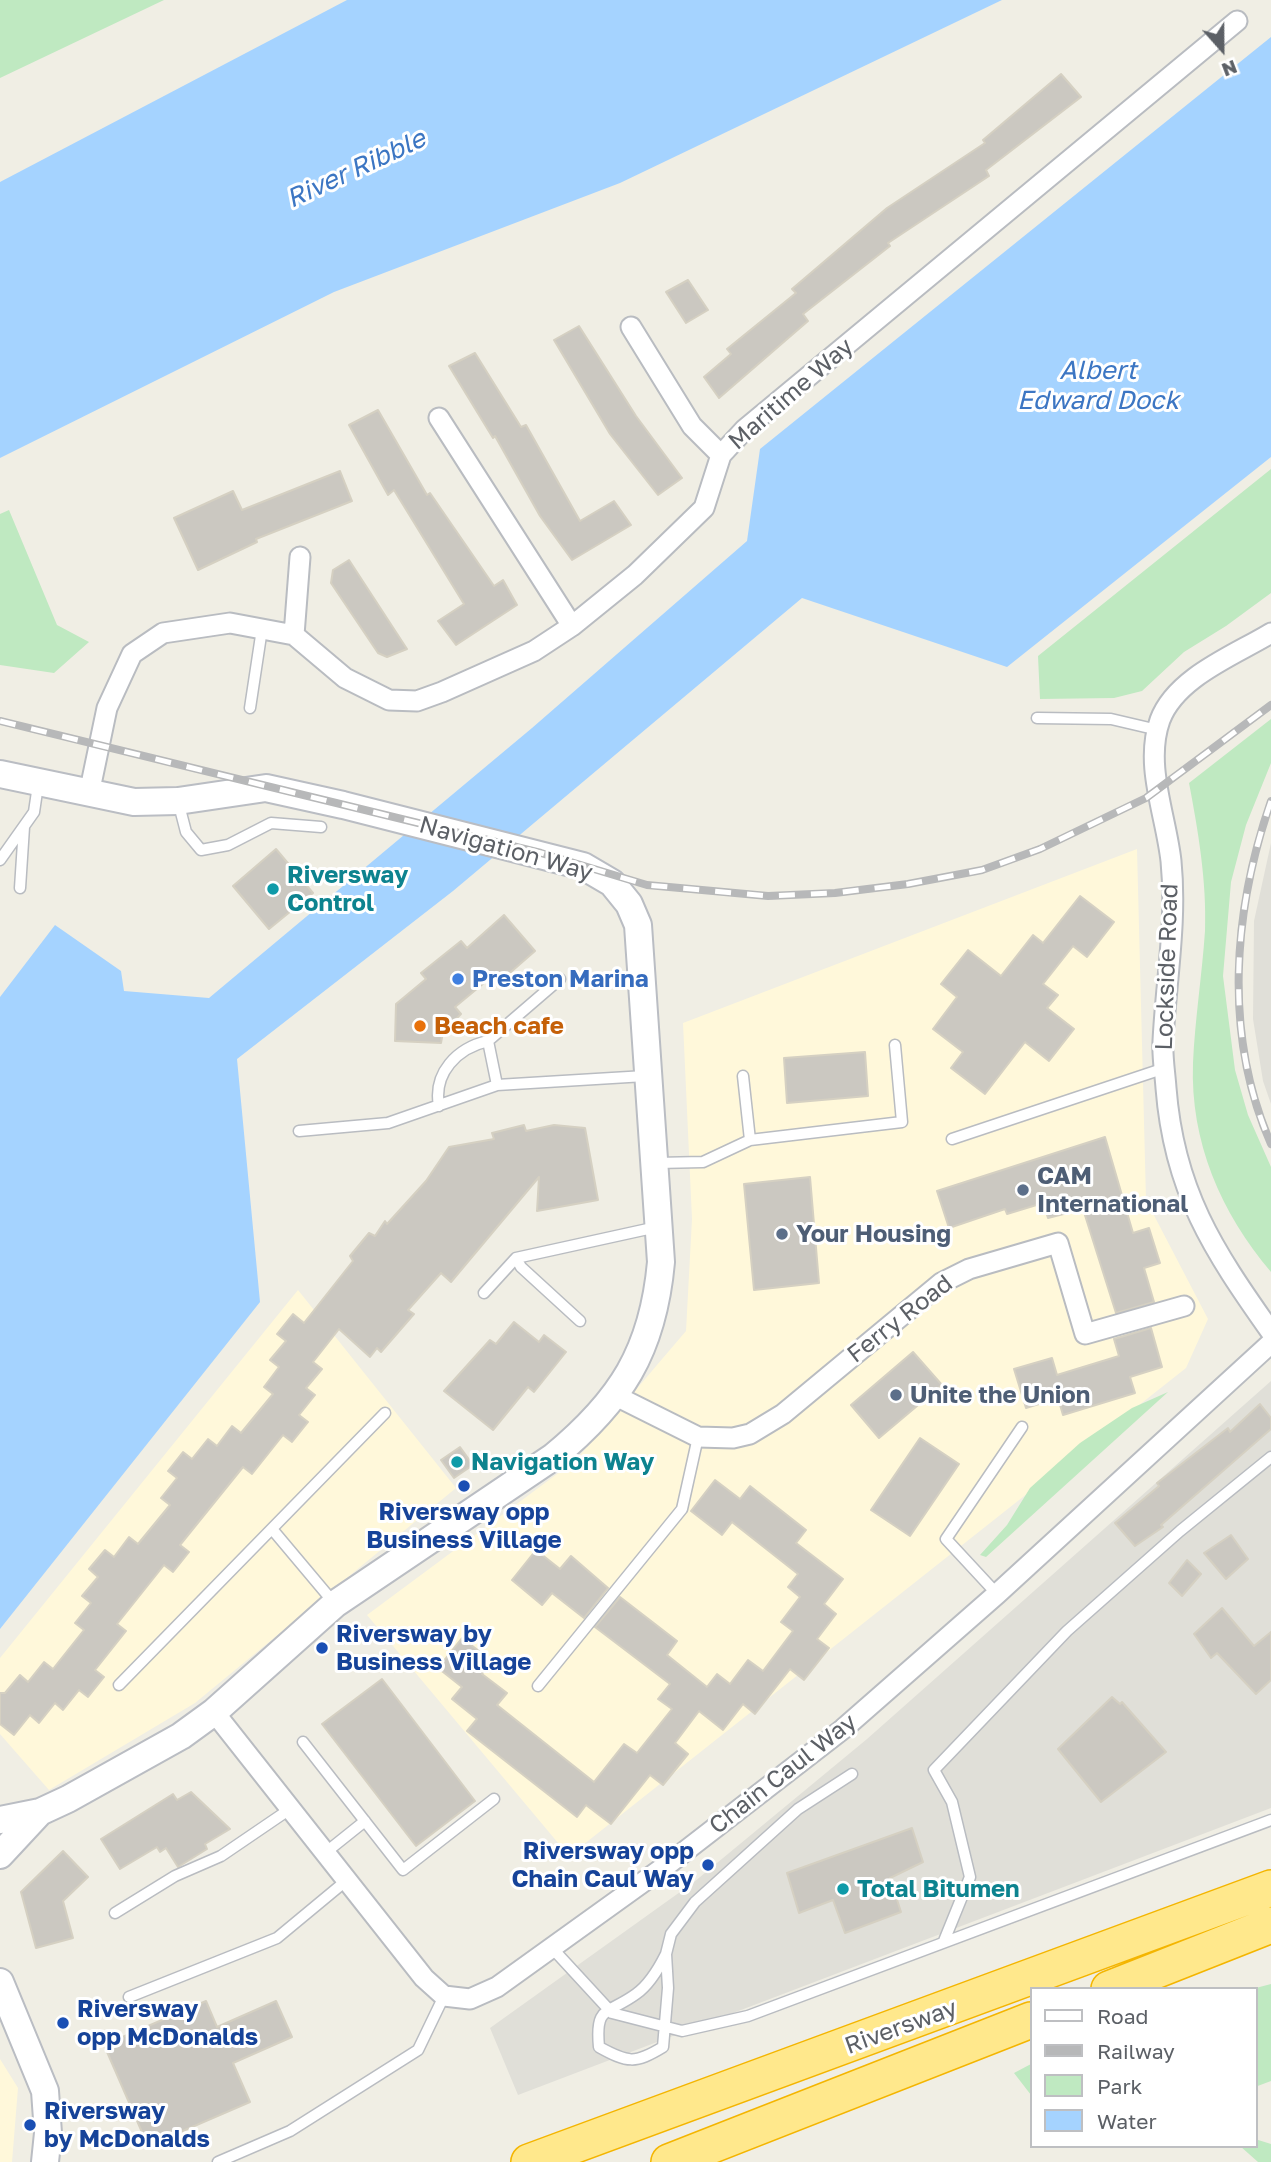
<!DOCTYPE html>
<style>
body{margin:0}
#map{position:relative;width:1271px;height:2162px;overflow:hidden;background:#f0eee4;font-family:"Golos Text",sans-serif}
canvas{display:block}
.legend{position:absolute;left:1030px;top:1987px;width:228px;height:161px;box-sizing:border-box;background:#fff;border:2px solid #bebfc2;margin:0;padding:9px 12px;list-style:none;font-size:21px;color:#5c6066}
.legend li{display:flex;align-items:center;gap:14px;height:35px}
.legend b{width:35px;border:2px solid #bebfc2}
.north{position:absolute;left:1187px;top:14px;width:70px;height:70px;-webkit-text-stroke:5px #fff;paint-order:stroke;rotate:159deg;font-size:19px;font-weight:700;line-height:28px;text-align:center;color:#5c6066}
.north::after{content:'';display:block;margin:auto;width:24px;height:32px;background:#5c6066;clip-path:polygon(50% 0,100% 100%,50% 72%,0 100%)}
</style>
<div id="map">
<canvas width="1271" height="2162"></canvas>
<ul class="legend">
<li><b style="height:9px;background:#fff"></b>Road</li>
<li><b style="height:9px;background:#b7b8b9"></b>Railway</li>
<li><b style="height:19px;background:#bfe9c1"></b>Park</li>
<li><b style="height:19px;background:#a5d3ff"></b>Water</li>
</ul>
<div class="north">N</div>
</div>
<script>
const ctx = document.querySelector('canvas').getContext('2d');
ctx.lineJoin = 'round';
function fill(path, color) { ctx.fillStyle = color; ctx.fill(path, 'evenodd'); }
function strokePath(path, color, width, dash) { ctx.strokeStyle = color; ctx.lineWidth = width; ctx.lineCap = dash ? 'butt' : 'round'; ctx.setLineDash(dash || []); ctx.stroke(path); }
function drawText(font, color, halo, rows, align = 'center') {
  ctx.font = font + ' "Golos Text",sans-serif'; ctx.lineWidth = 6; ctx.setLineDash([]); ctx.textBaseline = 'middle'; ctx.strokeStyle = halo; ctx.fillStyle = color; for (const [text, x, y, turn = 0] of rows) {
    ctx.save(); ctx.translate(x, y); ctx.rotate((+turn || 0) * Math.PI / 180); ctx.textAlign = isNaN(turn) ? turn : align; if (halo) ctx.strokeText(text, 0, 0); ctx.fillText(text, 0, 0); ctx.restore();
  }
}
const commercial = new Path2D(`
 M1137,849L1146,1200L1208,1319L1186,1368L569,1856L367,1615L576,1460L686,1331L692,1219L683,1023Z
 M298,1290L456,1488L195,1703L49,1790L0,1734V1658Z
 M0,2059L18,2088L12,2162H0Z`);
const industrial = new Path2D(`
 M1271,843V1104L1263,1081L1253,1019L1254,921Z
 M1271,1381V1808L518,2095L490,2028L694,1882L867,1739Z`);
const green = new Path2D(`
 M0,0H164L0,78Z
 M1271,469V593L1226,626L1184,652L1142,691L1114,698L1040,699L1038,656Z
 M9,510L57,625L89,642L54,673L0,665V514Z
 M1271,719V763L1246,825L1231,882L1223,976L1235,1070L1248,1115L1271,1167V1272C1221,1213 1190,1142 1193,1063C1195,1019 1202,975 1205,931C1207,882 1198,830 1189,783Z
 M1168,1392L986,1557L980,1555L1007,1525L1030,1488L1080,1443L1132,1408Z
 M1271,1984V2081L1255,2087V1989H1252Z
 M1031,2064V2095L1014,2073Z
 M1255,2139L1271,2144V2162H1258L1240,2146H1255Z`);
const water = new Path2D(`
 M347,0H1002L620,183L334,292L0,458V182Z
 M1271,37V457L1007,667L802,598L453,891L237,1059L260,1302L0,1629V997L55,925L121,971L124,991L209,998L532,728L747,541L760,449Z`);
const building = new Path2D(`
 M1061,74L1081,97L986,170L989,176L888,243L890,246L803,314L808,321L719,398L704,377L731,354L727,349L796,293L792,289L887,208L985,143L983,140Z
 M688,280L708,310L686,323L666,292Z
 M579,326L636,416L682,478L658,495L610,434L554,340Z
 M475,353L521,427L526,425L580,521L614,501L631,525L572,560L540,516L495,436L493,438L449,366Z
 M378,410L427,495L430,493L494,586L503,580L517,605L456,645L438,621L464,604L394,490L388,495L349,425Z
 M340,471L352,501L256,539L257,542L198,570L174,518L233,491L242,510Z
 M349,560L407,649L387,657L378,653L331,583L333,570Z
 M276,849L313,893L269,929L233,886Z
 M1080,896L1114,922L1087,957L1073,946L1043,984L1058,995L1047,1008L1074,1029L1049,1061L1025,1042L985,1094L951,1068L963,1052L933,1029L957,997L941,984L968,950L1001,976L1033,935L1043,943Z
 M504,915L535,951L496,985L490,978L455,1007L461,1014L443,1032L441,1043L395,1041L396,1004L426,979L421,973L461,941L467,948Z
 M865,1052L868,1096L787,1103L784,1058Z
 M524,1125L526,1131L554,1125L585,1128L598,1200L537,1211L539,1177L451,1282L441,1273L408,1310L414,1314L381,1352L377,1348L370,1357L339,1329L313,1362L322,1369L306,1388L315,1395L299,1415L308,1422L292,1442L283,1435L252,1474L243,1467L180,1545L189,1552L173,1572L164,1565L117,1624L126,1631L95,1670L104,1677L88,1697L79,1690L63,1710L55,1703L39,1723L30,1715L14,1735L0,1724V1693H5L20,1675L28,1682L44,1662L53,1669L84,1630L75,1623L91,1603L82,1596L98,1577L89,1569L105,1550L114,1557L129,1537L138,1544L170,1505L161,1498L177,1478L168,1471L183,1452L192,1459L208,1439L217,1446L232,1426L241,1433L273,1394L264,1387L279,1367L270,1360L286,1341L277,1334L293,1314L304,1323L353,1261L350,1256L369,1233L375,1236L385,1221L387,1224L426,1181L449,1147L494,1139L492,1133Z
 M1105,1137L1133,1233L1149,1228L1160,1263L1144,1268L1154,1302L1116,1313L1083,1209L1048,1218L1043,1203L1007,1214L1005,1209L949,1228L937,1191Z
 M810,1177L819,1283L754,1290L744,1184Z
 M514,1322L539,1342L544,1335L566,1352L534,1392L528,1387L493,1430L444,1391L490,1340L496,1344Z
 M1151,1328L1162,1367L1130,1377L1135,1393L1063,1415L1058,1398L1026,1408L1014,1369L1052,1358L1057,1375L1119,1356L1114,1339Z
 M913,1352L942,1385L879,1438L851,1405Z
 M1260,1404L1271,1418V1429L1161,1525L1163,1527L1135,1546L1115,1523L1159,1486L1157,1483L1228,1428L1230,1432Z
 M920,1438L959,1464L910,1536L871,1510Z
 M460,1447L473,1465L454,1478L441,1460Z
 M715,1480L740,1499L750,1486L806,1530L796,1543L843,1579L824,1604L836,1614L817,1639L829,1648L804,1680L790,1669L755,1714L743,1704L723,1730L699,1711L675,1743L688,1754L663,1785L650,1775L611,1824L586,1805L577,1817L467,1731L477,1719L452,1699L462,1687L438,1668L462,1638L492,1661L482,1674L507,1693L497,1705L594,1782L624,1744L637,1753L672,1709L658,1699L670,1684L595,1627L620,1597L677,1641L667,1655L707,1687L717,1674L730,1684L748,1660L763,1671L793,1631L781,1622L800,1597L788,1587L798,1574L732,1522L722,1535L691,1511Z
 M1231,1535L1248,1559L1226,1579L1204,1553Z
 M536,1550L560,1569L571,1556L608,1588L584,1618L552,1593L542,1605L512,1580Z
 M1187,1560L1201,1574L1182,1596L1169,1583Z
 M1222,1608L1254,1646L1271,1632V1680L1256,1694L1217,1653L1211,1658L1194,1634Z
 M382,1679L475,1801L416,1846L322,1724Z
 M1112,1697L1120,1704L1122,1702L1166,1752L1101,1802L1058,1749Z
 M191,1792L230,1829L205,1844L207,1849L178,1867L166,1848L160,1852L157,1847L120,1869L101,1839L173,1794L177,1800Z
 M912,1828L923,1862L890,1878L901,1912L845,1933L833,1900L799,1913L787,1873Z
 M63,1851L88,1877L63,1901L73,1938L36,1948L21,1892Z
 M206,2001L217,2027L276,2001L292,2037L233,2063L250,2102L148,2146L104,2045Z`);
const lane = new Path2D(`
 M250,708L262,629
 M1037,718L1111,719L1158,730
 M178,801L186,832L201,850L228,845L271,823L321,827
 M0,860L34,812L38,785
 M20,888L24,827
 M743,1076L750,1140
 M497,1085L488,1041L560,979
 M439,1106C433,1073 457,1048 488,1041
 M299,1131L388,1123L497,1085L645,1076
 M952,1139L1165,1068
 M657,1163L703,1162L750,1140L902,1122L895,1045
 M516,1258L521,1267L580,1321
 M484,1293L516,1258L657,1227
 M272,1529L335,1604
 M997,1594L946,1539L1022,1427
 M119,1685L385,1413
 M538,1686L682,1509L698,1437
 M303,1742L403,1870L494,1799
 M325,1853L365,1821
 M115,1913L175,1876L221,1856L290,1809
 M944,1941L970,1877L952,1802L934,1770L1067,1631L1180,1531L1271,1457
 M553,1949L612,2013L682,2031L748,2016L1271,1820
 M666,1954L668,1988L663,2047C635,2064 628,2063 599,2047C595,2005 607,2015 636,1994C649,1985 659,1968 666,1954Z
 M666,1954L671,1934L695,1902L798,1809L852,1774
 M129,1997L277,1938L347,1880
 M218,2162L290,2131L418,2050L444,1996`);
const street = new Path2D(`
 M631,327L692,426L721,455
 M439,418L572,626
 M1271,633C1235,655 1176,677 1160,720C1144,765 1166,815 1171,861C1177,922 1166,980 1163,1041C1162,1056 1165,1073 1166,1088C1174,1191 1213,1250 1271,1332
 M294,635L300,557
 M89,794L107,708L132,654L163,633L230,623L294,635L345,678L389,700L417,701L442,692L534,651L572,626L635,575L704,508L721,455L745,429L1237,21
 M616,1396L698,1437L733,1438L750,1434L783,1414L941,1283L969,1269L1058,1243L1085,1334L1184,1306
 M214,1712L424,1978L444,1996L470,1999L497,1987L671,1862L843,1729L997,1594L1271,1343`);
const secondary = new Path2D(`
 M0,774L134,802L178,801L266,788L343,805L583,866L612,883L629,904L638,925L661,1262C653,1351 621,1401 553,1457L335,1604L214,1712L181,1736L68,1799L40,1812L0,1820
 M0,1855L40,1812
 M0,1982L45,2091L48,2133L45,2162`);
const highway = new Path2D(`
 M1109,1989L1271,1925
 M529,2162L1271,1888
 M669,2162L1031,2020`);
const rail = new Path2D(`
 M0,721L541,853L647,885L768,896L835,893L908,884L982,870L1040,849L1146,798L1271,705
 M1271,801C1233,911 1223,1035 1271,1144`);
const markers = [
 [273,889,7,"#0f9aa8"],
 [458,979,7,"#3f7fe0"],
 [420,1026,7,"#e8710a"],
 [1023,1190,7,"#5c6f8a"],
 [782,1234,7,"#5c6f8a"],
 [896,1395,7,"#5c6f8a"],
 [457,1462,7,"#0f9aa8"],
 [464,1486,7,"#1a4fb4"],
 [322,1648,7,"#1a4fb4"],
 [708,1865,7,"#1a4fb4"],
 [843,1889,7,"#0f9aa8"],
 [63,2023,7,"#1a4fb4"],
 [30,2125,7,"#1a4fb4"]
];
const streetNames = [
 ["Maritime Way",791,394,-41],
 ["Navigation Way",506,849,16],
 ["Lockside Road",1167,967,-88],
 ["Ferry Road",900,1319,-38],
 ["Chain Caul Way",783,1774,-38],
 ["Riversway",901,2027,-20]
];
const cultureNames = [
 ["Riversway",287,875],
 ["Control",287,903],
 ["Navigation Way",471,1462],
 ["Total Bitumen",857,1889]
];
const shopNames = [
 ["Preston Marina",472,979]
];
const foodNames = [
 ["Beach cafe",434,1026]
];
const serviceNames = [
 ["CAM",1037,1176],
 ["International",1037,1204],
 ["Your Housing",796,1234],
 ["Unite the Union",910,1395]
];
const transitNames = [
 ["Riversway opp",464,1512,"center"],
 ["Business Village",464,1540,"center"],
 ["Riversway by",336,1634],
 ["Business Village",336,1662],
 ["Riversway opp",694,1851,"right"],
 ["Chain Caul Way",694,1879,"right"],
 ["Riversway",77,2009],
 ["opp McDonalds",77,2037],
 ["Riversway",44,2111],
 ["by McDonalds",44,2139]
];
const waterNames = [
 ["River Ribble",356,169,-25],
 ["Albert",1098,371],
 ["Edward Dock",1098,401]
];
fill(commercial, '#fff8da');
fill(industrial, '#e0dfd8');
fill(green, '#bfe9c1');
fill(water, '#a5d3ff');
fill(building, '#cbc8c1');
strokePath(building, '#d5d0c2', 2);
strokePath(lane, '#b9bcc1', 13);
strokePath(street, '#b9bcc1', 23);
strokePath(secondary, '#babdc3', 30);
strokePath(highway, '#f4b500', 38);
strokePath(lane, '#fff', 10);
strokePath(street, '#fff', 19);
strokePath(secondary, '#fff', 26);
strokePath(highway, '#ffe88c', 35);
strokePath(rail, '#b7b8b9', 8);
strokePath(rail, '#fff', 5, [16]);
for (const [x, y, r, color] of markers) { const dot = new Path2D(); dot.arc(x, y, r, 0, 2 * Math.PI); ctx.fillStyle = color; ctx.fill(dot); strokePath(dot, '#fff', 2.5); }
drawText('24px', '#5c6066', '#fff', streetNames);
drawText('bold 24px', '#0d838f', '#fff', cultureNames, 'left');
drawText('bold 24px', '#366cbe', '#fff', shopNames, 'left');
drawText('bold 24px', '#c56008', '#fff', foodNames, 'left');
drawText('bold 24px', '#4e5e75', '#fff', serviceNames, 'left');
drawText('bold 24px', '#164399', '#fff', transitNames, 'left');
drawText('italic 26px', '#3c76c3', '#fff', waterNames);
</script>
